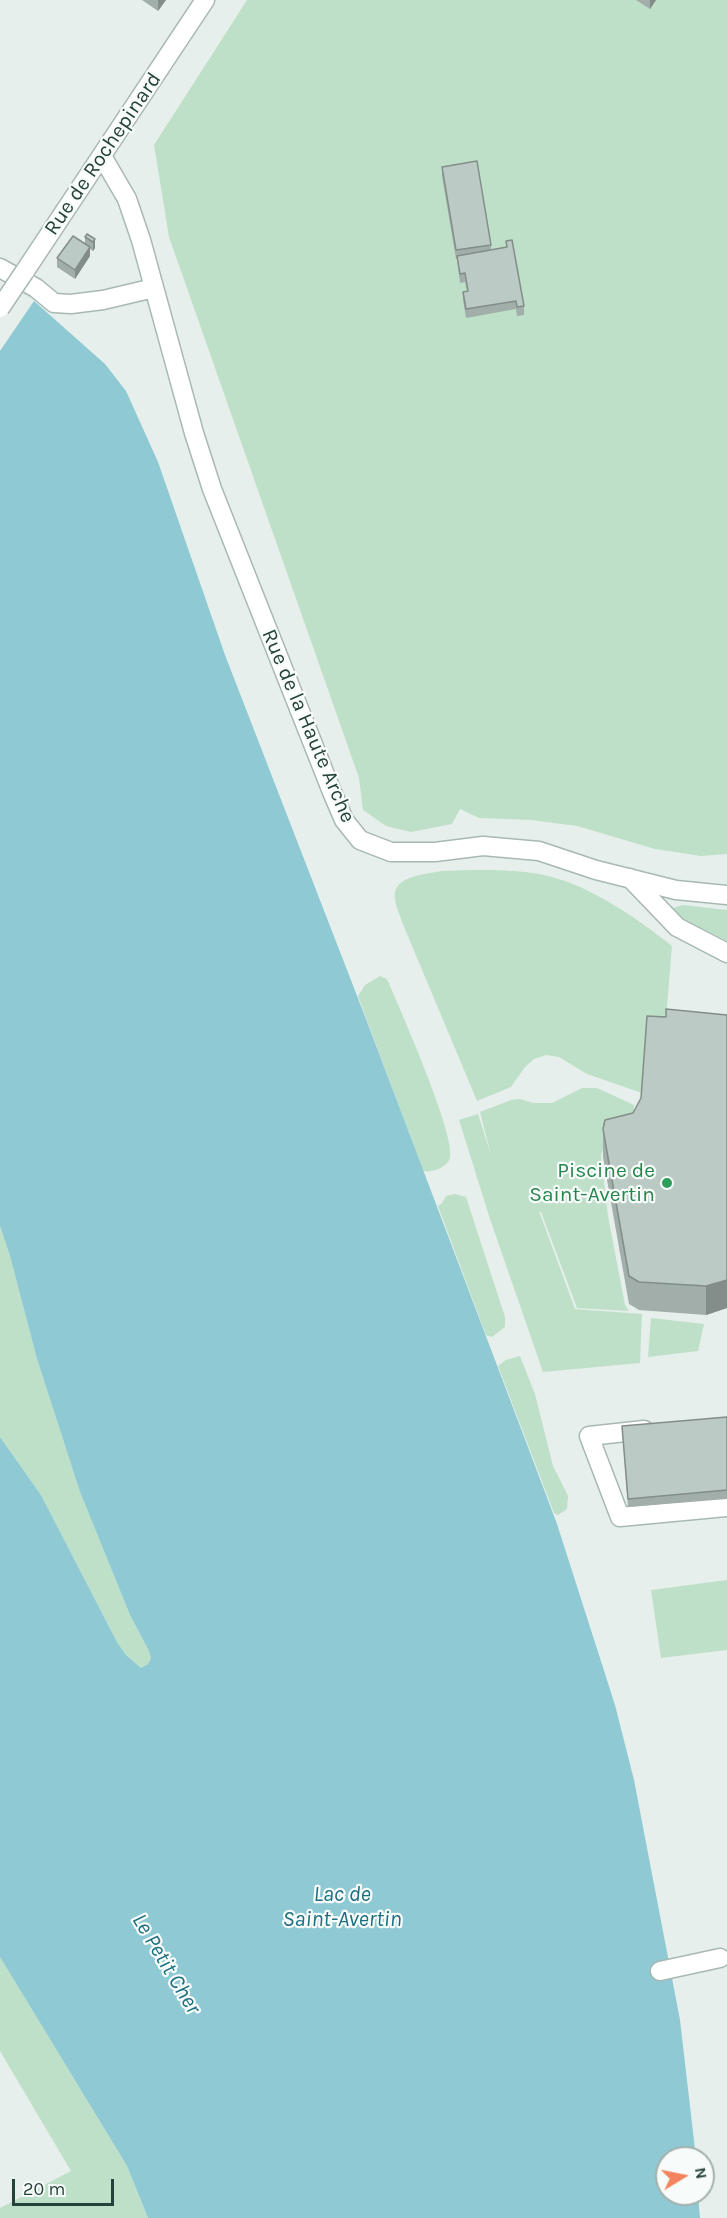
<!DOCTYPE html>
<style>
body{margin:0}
#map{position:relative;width:727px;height:2218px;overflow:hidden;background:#e6efeb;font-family:Karla,sans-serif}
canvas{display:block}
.north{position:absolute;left:655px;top:2146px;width:60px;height:60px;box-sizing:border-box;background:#f7fbf9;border:2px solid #a3b1ad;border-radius:50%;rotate:80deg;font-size:16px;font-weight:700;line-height:24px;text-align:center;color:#24423a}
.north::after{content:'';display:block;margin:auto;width:21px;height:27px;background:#f4845f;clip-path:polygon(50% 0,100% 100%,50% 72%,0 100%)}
.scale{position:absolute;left:12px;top:2179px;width:102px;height:27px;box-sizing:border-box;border:3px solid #24423a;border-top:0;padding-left:8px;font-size:18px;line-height:21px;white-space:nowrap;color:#24423a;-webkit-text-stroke:4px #f7fbf9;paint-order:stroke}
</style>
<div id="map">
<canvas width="727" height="2218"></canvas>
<div class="north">N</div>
<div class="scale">20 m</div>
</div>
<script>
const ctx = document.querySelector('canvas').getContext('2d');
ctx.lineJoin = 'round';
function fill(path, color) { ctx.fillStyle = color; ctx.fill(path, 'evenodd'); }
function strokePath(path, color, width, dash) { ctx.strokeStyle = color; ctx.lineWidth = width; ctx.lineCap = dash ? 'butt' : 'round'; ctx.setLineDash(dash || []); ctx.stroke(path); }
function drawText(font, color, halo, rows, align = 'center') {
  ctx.font = font + ' Karla,sans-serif'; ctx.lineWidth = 4.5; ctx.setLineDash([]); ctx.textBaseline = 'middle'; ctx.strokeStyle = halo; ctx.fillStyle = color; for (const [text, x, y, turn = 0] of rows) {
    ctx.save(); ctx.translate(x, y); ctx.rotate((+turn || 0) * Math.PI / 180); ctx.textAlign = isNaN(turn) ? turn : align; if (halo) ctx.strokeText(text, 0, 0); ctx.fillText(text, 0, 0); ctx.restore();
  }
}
const green = new Path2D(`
 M247,0H727V854L701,856L655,849L577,826L531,820L479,818L460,809L452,824L411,832L386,826L363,810L359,778L169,237L154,145Z
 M442,871C477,870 514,868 548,876C591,886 638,919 672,946L664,1044L642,1093L587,1074L559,1057L546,1055L534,1059L525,1067L511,1087L477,1101L402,922C400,915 396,907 395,899C391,876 426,874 442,871Z
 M683,905L727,910V941L680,917L673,908Z
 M380,976L387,979C399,1007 456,1135 450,1158C447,1168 431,1173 423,1171L358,996L365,985Z
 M582,1088H597L634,1105V1114L604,1147L601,1156L608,1216L625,1305L629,1311L577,1308L541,1212L539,1211L575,1309L642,1314L640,1363L543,1372L490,1219L459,1120L478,1114L491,1155L480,1112L511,1100L520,1099L533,1103H552Z
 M455,1194L466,1197L505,1317V1327L492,1337L486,1335L438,1206L442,1203L446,1196Z
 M0,1226L10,1256L37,1359L80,1492L130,1615L149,1651L151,1658L148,1664L141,1668L126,1655L117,1642L41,1495L0,1437Z
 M651,1318L704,1324L698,1351L648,1357Z
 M520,1356L535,1394L553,1466L568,1496L567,1509L558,1515L554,1513L498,1366L506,1360Z
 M727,1580V1650L661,1658L651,1590Z
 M0,1957L127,2166L148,2218H0V2208L71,2171L0,2051Z`);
const water = new Path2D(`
 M0,278L34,301L105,364L126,391L158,462L225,655L366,1019L557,1524L615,1705L634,1780L680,2020L696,2158H667V2194H698L700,2218H148L127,2166L0,1957V1437L41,1495L117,1642L126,1655L141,1668L148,1664L151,1658L149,1651L130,1615L80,1492L37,1359L10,1256L0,1226Z`);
const pier = new Path2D(`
 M0,278L34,301L0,351Z`);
const minor = new Path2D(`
 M102,156L127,199L141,240L194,433L212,489L332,792L344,820L360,840L391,852H435L483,846L539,851L596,870L676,890L727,895
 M0,268L36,288L54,303L71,304L103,300L154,288
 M25,271L205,0
 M630,878L677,927L727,953
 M644,1430L589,1436L620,1517L727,1507
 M660,1971L720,1958`);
const minorBridge = new Path2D(`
 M0,308L25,271`);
const wall = new Path2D(`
 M142,0H166L158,11Z
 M636,0H656L650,9Z
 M442,167L491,245V250L506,248V241L524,306V315L517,316L516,309L466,318L463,300V292L467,291L465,282L460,283L457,259H456L442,176Z
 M85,237L95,239V248L93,251L90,249V256L75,279L57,267V258L85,244Z
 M727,1015V1308L706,1315L639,1310L629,1304L603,1157V1129L633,1113L641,1098L666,1017Z
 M727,1417V1499L628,1507L622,1426Z`);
const shadedWall = new Path2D(`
 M158,0H166L158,11Z
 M650,0H656L650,9Z
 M95,239V248L93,251V242Z
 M90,247V256L75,279V270Z
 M727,1280V1308L706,1315V1286Z`);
const building = new Path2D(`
 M477,161L491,245L456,250L442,167Z
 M87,234L95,239L93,242L85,237Z
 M73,236L90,247L75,270L57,258Z
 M512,240L524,306L517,307L516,301L466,309L463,292L468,291L465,273L460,274L457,256L507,247L506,241Z
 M666,1009L727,1015V1280L706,1286L639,1282L629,1276L603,1129L605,1120L633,1113L641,1098L647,1016L666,1017Z
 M727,1417V1490L628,1499L622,1426Z`);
const markers = [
 [667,1183,6,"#2e9e5b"]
];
const streetNames = [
 ["Rue de Rochepinard",103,154,-56],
 ["Rue de la Haute Arche",308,726,67]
];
const leisureNames = [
 ["Piscine de",655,1171],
 ["Saint-Avertin",655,1195]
];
const waterNames = [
 ["Lac de",342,1895],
 ["Saint-Avertin",342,1920],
 ["Le Petit Cher",166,1964,59]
];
fill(green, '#bfe0c8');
fill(water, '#8ec9d4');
fill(pier, '#e6efeb');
strokePath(minor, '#a8b8b2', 21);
strokePath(minor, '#fff', 18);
strokePath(minorBridge, '#a8b8b2', 21, []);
strokePath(minorBridge, '#fff', 18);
fill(wall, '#a1aea9');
fill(shadedWall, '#838d89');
fill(building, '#bbcac4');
strokePath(building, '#838d89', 1.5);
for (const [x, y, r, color] of markers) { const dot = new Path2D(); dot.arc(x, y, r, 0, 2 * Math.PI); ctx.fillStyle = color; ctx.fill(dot); strokePath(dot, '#f7fbf9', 2); }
drawText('21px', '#24423a', '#f7fbf9', streetNames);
drawText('21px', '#27864d', '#f7fbf9', leisureNames, 'right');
drawText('italic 22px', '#1c6f80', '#f7fbf9', waterNames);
</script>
